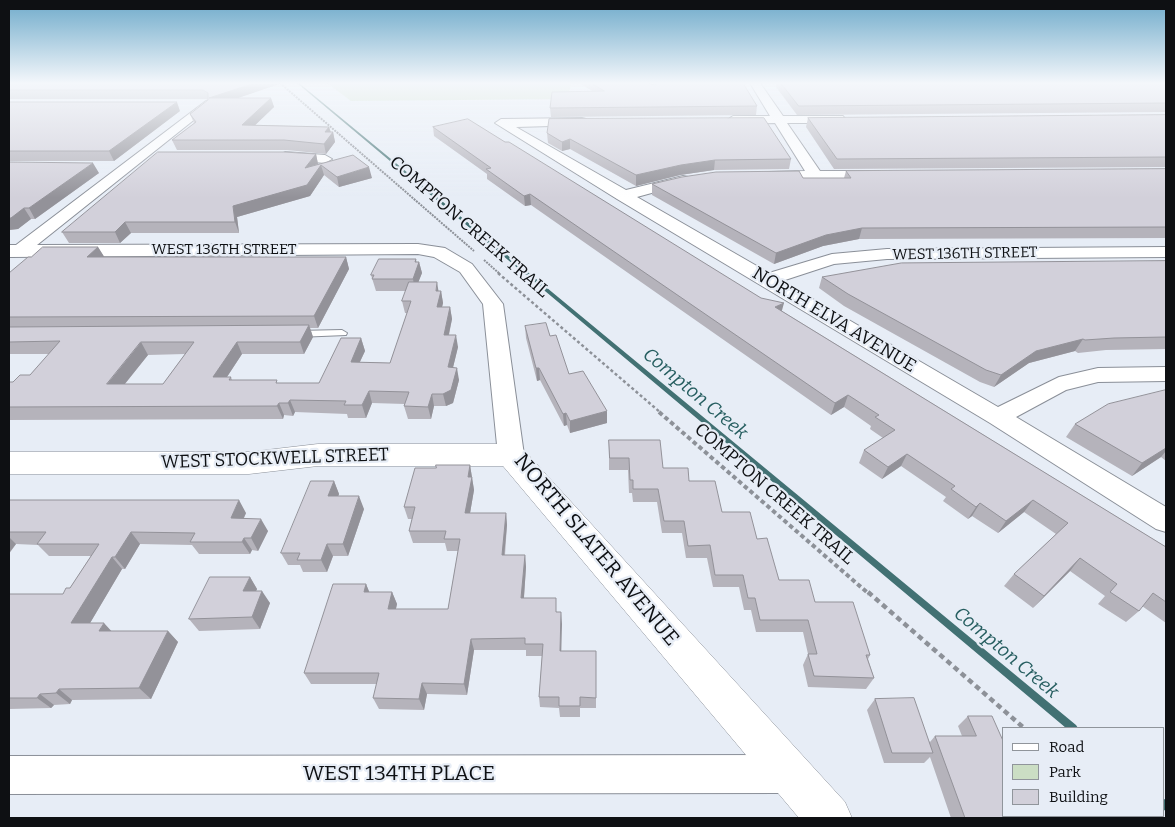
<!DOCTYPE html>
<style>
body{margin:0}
#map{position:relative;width:1175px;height:827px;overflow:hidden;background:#e7edf6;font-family:Bitter,serif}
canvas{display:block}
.frame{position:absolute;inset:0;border:10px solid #0e1013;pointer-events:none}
.legend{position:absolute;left:1002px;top:727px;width:162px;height:90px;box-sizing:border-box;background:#e7edf6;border:1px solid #90959b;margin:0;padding:6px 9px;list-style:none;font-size:15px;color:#0e1013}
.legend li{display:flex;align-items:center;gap:10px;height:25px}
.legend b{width:25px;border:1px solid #90959b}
</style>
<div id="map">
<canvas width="1175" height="827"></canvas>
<div class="frame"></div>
<ul class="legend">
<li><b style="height:6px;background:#fff"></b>Road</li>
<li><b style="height:14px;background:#cbdec4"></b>Park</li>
<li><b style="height:14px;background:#d2d0da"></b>Building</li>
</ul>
</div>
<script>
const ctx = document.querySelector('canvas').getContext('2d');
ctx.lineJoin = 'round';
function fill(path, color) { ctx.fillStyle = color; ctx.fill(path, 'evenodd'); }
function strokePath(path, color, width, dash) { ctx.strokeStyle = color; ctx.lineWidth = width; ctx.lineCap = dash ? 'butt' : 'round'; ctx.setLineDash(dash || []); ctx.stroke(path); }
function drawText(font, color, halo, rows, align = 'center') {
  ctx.font = font + ' Bitter,serif'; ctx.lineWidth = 4.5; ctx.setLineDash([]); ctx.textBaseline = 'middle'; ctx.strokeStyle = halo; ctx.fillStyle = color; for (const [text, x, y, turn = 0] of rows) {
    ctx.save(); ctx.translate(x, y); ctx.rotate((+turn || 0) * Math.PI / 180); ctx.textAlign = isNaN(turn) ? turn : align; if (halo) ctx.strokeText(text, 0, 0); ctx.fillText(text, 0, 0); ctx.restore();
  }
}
const green = new Path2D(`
 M327,83H571L568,99L351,101Z`);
const stream = new Path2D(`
 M297,83H299L1076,725L1078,728H1066Z
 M1164,799L1166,800V811L1164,810Z`);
const pathFar3 = new Path2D(`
 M280,83L474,251
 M484,260L500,274`);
const pathFar2 = new Path2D(`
 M498,273L661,413`);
const pathFar1 = new Path2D(`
 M659,412L869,594`);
const path = new Path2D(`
 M868,592L1024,728
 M1125,816L1128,818`);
const lane = new Path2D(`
 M342,330L347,333L346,335L297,337L292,334L297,331Z`);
const street = new Path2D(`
 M750,83H760L783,116H843L845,119L839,123H787L820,171H876L881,172L883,175L881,178L764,179L762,176L764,173L769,172L805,171L775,123L733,124L727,120L733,116H770Z
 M206,101L210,103V107L37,245L418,244L445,248L472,264L503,304L524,455L520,462L511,464L502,462L498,455L483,304L460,272L434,257L418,254L10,257L9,245H16Z
 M582,118L586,119L588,122L586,125L516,127L626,190L683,176L688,177L690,180L688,183L637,197L769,273L832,254L887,249L1166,247V257L887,259L834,264L782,281L998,407L1059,377L1098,368L1166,367V381L1098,382L1066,390L1016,417L1166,507V532L1156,529L990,423L617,199L495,123L501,119Z
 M285,152L325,155L332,159L325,163L280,159L278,156Z
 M788,755L801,761L807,774L801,787L788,793L9,794V756Z`);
const secondary = new Path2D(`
 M318,444H511L521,447L845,802L852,818H799L503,466H318L249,474H9V452H249Z`);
const wall = new Path2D(`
 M9,83H279V84L238,98H271L274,107L255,125L329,127L331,132H333L335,142L326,154L287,150H177L172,140L194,123L190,114L208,100L206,99H9V100Z
 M579,83H645L654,85L653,83H743L757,106L756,115L551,117L550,108L592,91Z
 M777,83H1166V112L797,115L776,87Z
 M9,102L180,111L114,161H9Z
 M1166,115V168V167L834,169L806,127L808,118Z
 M433,127L505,142L782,311L1166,547V623L1142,606L1139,611L1126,622L1098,604L1105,596L1070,571L1033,608L1004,586L1014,574L1056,534L1024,512L998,533L972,516L968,519L943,501L946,497L901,466L882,479L859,463L864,450L883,438L870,429L871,426L844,407L831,415L531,205L525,206L487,179V174L434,136Z
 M547,133L791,159L789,169L714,170L680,175L636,186L570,149L562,151L548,143Z
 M316,154L318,164L372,178L339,187L324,175L310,196L237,217L239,233H131L120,243H69L62,232Z
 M9,162L99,173L35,219H31L18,229L9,230Z
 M1166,169V238L859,239L823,246L774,264L652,195V184L803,178H844L846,171Z
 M98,247L104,257H346L349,269L318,328H310L313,337L304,354H242L227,377H231L232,380L279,383H319L361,338L365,351L360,362L390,363L407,313H405L402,301L406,291H376L371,275L416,259V262H419L422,273L418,282L438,291H441L443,303L442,307H450L452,319L449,335L458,347L453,367L459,380L453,403L446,406H434L431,419H408L404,406L405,404L372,403L366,418H348L347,414L295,412L293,416L284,415L283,419L9,420V382H13L30,375L49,354H9V273ZM185,354L163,384H125L148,355Z
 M1166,261V349L1106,350L1078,353L1075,351L1029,363L994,387L980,382L844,306L819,288L822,277Z
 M525,326L550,336L569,374L607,423L570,433L567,425L564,426L540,380L537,381L526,338Z
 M1166,390V461L1161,457L1132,476L1066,437L1075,424Z
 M609,440L689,481L722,512L757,539L779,580L815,602L870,655L868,659L874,678L866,689L808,687L803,665L808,654L803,632H756L751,610H744L739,587H713L707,558H686L682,533H662L657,502H633L632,493H629L628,470H609Z
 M470,465L474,490L470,513H506L507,525L505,555H525L526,567L524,598L557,612H561V651H596V708H580V717H560L559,708L540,707L539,697L542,656H526V650H474L467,695L427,694L424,710L379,709L373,698L377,684H311L304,673L366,584L369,592H392L397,604L396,609H448L458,551H447L445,543H413L409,531L412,519H408L404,507L436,468Z
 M334,481L339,494L338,496L364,509L348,556H333L327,572H303L300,565H288L281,553Z
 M9,500L246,513L244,518L268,531L258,551L252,550L250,554H199L192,545L140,544L125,569H122L90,623L111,631H168L178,642L151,699L72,700L70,704L54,705L51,708L9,709V594H63L70,588L91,556H49L38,545L16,544L9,554Z
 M250,577L257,589L256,591L270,603L260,629L199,631L189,619Z
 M875,699L930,742L935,736H962L958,726L968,716H992L1004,816L1045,818H951L930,757L924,763H884L867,710Z`);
const shadedWall = new Path2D(`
 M255,83H279V84L212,107L209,98Z
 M271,98L274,107L246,134L242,125Z
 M177,102L180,111L114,161L109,151Z
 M329,127L331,134L333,132L335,142L326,154L324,144L325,132Z
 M570,139V149L562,151V142Z
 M316,154L318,164L305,168Z
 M715,160L714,170L680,175L636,186V175L681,165Z
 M93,163L99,173L35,219L29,208Z
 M321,165L324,175L310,196L237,217L239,233L235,222L233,206Z
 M369,167L372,178L339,187L337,177Z
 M530,194L531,205L525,206L524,196Z
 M24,208L31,219L18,229L9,230V218Z
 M125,222L131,233L120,243L115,232Z
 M862,228L859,239L823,246L774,264L776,253L826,235Z
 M98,247L105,258L87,257Z
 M346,257L349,269L318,328L314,316Z
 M416,259L417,267L419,262L422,273L415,291L413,279Z
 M437,282L439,294L441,291L443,303L439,319L437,307L436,291Z
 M784,303L781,314L775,307Z
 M450,307L452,319L446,347L444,335Z
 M309,325L313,337L304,354L300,342Z
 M456,335L458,347L450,380L448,367Z
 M361,338L365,351L354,374L351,362Z
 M1083,339L1075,351L1029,363L994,387L1001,375L1036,351Z
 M141,342L148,355L115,396L107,384Z
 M237,342L242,354L219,389L213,377Z
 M457,368L459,380L453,403L446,406L443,394Z
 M536,368H539L540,380L537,381Z
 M369,391L372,403L366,418L362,405Z
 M432,394L434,406L431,419L428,407Z
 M848,395L844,407L831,415L835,403Z
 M290,400L295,412L293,416L288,403Z
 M279,403L284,415L283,419L277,406Z
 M607,411V423L570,433V421Z
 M566,413L567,425L564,426L563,414Z
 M1166,448V451L1161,457L1132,476L1142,463Z
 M907,454L901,466L882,479L888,467Z
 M470,465L474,490L468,525L465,513L468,477Z
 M334,481L339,494L334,509L328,496Z
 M359,496L364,509L348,556L343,544Z
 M239,500L246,513L238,530L231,518Z
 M1033,500L1024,512L998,533L1006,521Z
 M980,503L972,516L968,519L976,507Z
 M506,513L507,525L503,567L502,555Z
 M261,519L268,531L258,551L251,538Z
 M131,532L140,544L125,569L115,557Z
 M9,537L16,544L9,553Z
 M244,538L252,550L250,554L242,542Z
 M327,544L333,556L327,572L321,560Z
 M525,555L526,567L523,610L521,598Z
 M112,557L122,569L83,635L71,623Z
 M1080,558L1070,571L1033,608L1044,596Z
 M250,577L257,589L251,603L243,591Z
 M366,584L371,596L364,592Z
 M262,591L270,603L260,629L252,617Z
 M392,592L397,604L393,621L388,609Z
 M561,612L562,624L561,662L560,651Z
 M104,623L115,635L99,631Z
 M168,631L178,642L151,699L139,688Z
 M471,639L474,650L467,695L464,684Z
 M422,683L427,694L424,710L419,699Z
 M59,689L72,700L70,704L56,693Z
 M40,694L54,705L51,708L37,698Z`);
const building = new Path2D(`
 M9,83H255L209,98H271L242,125L329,127L325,132H333L324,144L284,140H172L196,122L190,114L208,100V93L203,90H9Z
 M591,83H645L656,85L655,83H743L757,106L550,108L552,92L604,91Z
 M781,83H1166V103L799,106Z
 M9,102H177L109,151H9Z
 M1166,115V157L837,159L808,118Z
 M764,118L791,159L715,160L681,165L636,175L570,139L562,142L547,133L549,119Z
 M468,119L505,142H509L761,298L784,303L775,307L1166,547V602L1153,593L1139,611L1110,592L1117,584L1080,558L1044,596L1014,574L1068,523L1033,500L1006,521L980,503L976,507L951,489L955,486L907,454L888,467L864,450L895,430L875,417L879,415L848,395L835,403L530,194L524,196L486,169L491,168L433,127Z
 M158,152H284L316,154L305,168L353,155L369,167L337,177L321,165L307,185L233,206L235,222H125L115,232H62Z
 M9,162L93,163L29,208H24L11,218H9Z
 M1166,169V227L862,228L826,235L776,253L652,184L682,177L716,172L799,171L803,178H851L846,171Z
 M43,247H98L87,257H346L314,316L9,317V273L28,257H31Z
 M379,259H416L415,262H419L413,279H372L374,275H371Z
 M1166,261V337L1114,338L1085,340L1083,339L1036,351L1001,375L986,370L848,294L822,277L901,263Z
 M409,282H437L436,291H441L437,307H450L444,335H456L448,367L457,368L451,390L443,394H432L428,407L404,406L409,392L369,391L362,405H344L346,401L290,400L288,403H279L277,406L9,407V382H13L20,375H30L60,341L9,342V327L309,325L300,342H237L213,377H231L229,380H277L276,383H319L341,338H361L351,362L390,363L411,301H402ZM141,342H194L163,384H107Z
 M546,323L550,336L556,335L569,374L583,371L607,411L570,421L566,413L563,414L539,368H536L525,326Z
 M1166,390V448L1142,463L1075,424L1108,404Z
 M609,440H660L663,468H688L689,481H715L722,512H750L757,539L767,538L779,580H809L815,602H853L870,655H866L874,678L814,676L808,654H817L808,620H760L755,598H748L743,575H715L710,545L688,546L684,521H664L658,489H633V480H630L629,458H610Z
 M436,465H470L468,477H472L465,513H506L502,555H525L521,598H556V612H561L560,651H596V698L580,697V706H559V697H539L543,644H525V638L471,639L464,684L422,683L419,699L373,698L379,673H304L333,584H366L364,592H392L388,609H448L460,539H444L446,531H409L415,507H404L415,468H436Z
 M311,481H334L328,496H359L343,544H327L321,560H297L300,553H281Z
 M9,500H239L231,518L261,519L251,538H244L242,542H190L195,533L131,532L115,557H112L71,623H104L99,631H168L139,688L59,689L56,693L40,694L37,698H9V594H63L66,588H70L99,544H37L46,532H9Z
 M210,577H250L243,591H262L252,617L189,619Z
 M914,698L933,753H892L875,699Z
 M968,716H992L1004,743V816H1044L1045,818H965L935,736H976Z`);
const farStreetnames = [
 ["WEST 136TH STREET",224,250],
 ["WEST 136TH STREET",965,254,-1]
];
const streetNames = [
 ["COMPTON CREEK TRAIL",469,227,41],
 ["NORTH ELVA AVENUE",834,320,31],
 ["WEST STOCKWELL STREET",275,459,-2],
 ["COMPTON CREEK TRAIL",774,494,41]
];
const waterNames = [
 ["Compton Creek",695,394,40],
 ["Compton Creek",1006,653,40]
];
const nearStreetnames = [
 ["NORTH SLATER AVENUE",596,550,50],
 ["WEST 134TH PLACE",399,774]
];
fill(green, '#cbdec4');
fill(stream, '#427173');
strokePath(lane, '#8a8f98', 2);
strokePath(street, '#8a8f98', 2);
strokePath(secondary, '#8a8f98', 1);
strokePath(pathFar3, '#8d9198', 2, [2, 1]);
strokePath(pathFar2, '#8d9198', 2.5, [3, 2.5]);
strokePath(pathFar1, '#8d9198', 4, [4.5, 3]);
strokePath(path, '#8d9198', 4.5, [5.5, 4]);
fill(lane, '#fff');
fill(street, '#fff');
fill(secondary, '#fff');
fill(wall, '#b5b3bb');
fill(shadedWall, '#939299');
fill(building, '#d2d0da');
strokePath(building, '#939299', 1);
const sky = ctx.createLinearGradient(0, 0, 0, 198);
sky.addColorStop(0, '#6eaaca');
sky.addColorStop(0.42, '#f4f7fb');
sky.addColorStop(1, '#f4f7fb00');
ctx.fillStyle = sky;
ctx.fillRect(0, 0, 1175, 198);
drawText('15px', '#0e1013', '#e7edf6', farStreetnames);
drawText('18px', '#0e1013', '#e7edf6', streetNames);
drawText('italic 19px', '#265e60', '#e7edf6', waterNames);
drawText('21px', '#0e1013', '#e7edf6', nearStreetnames);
</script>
